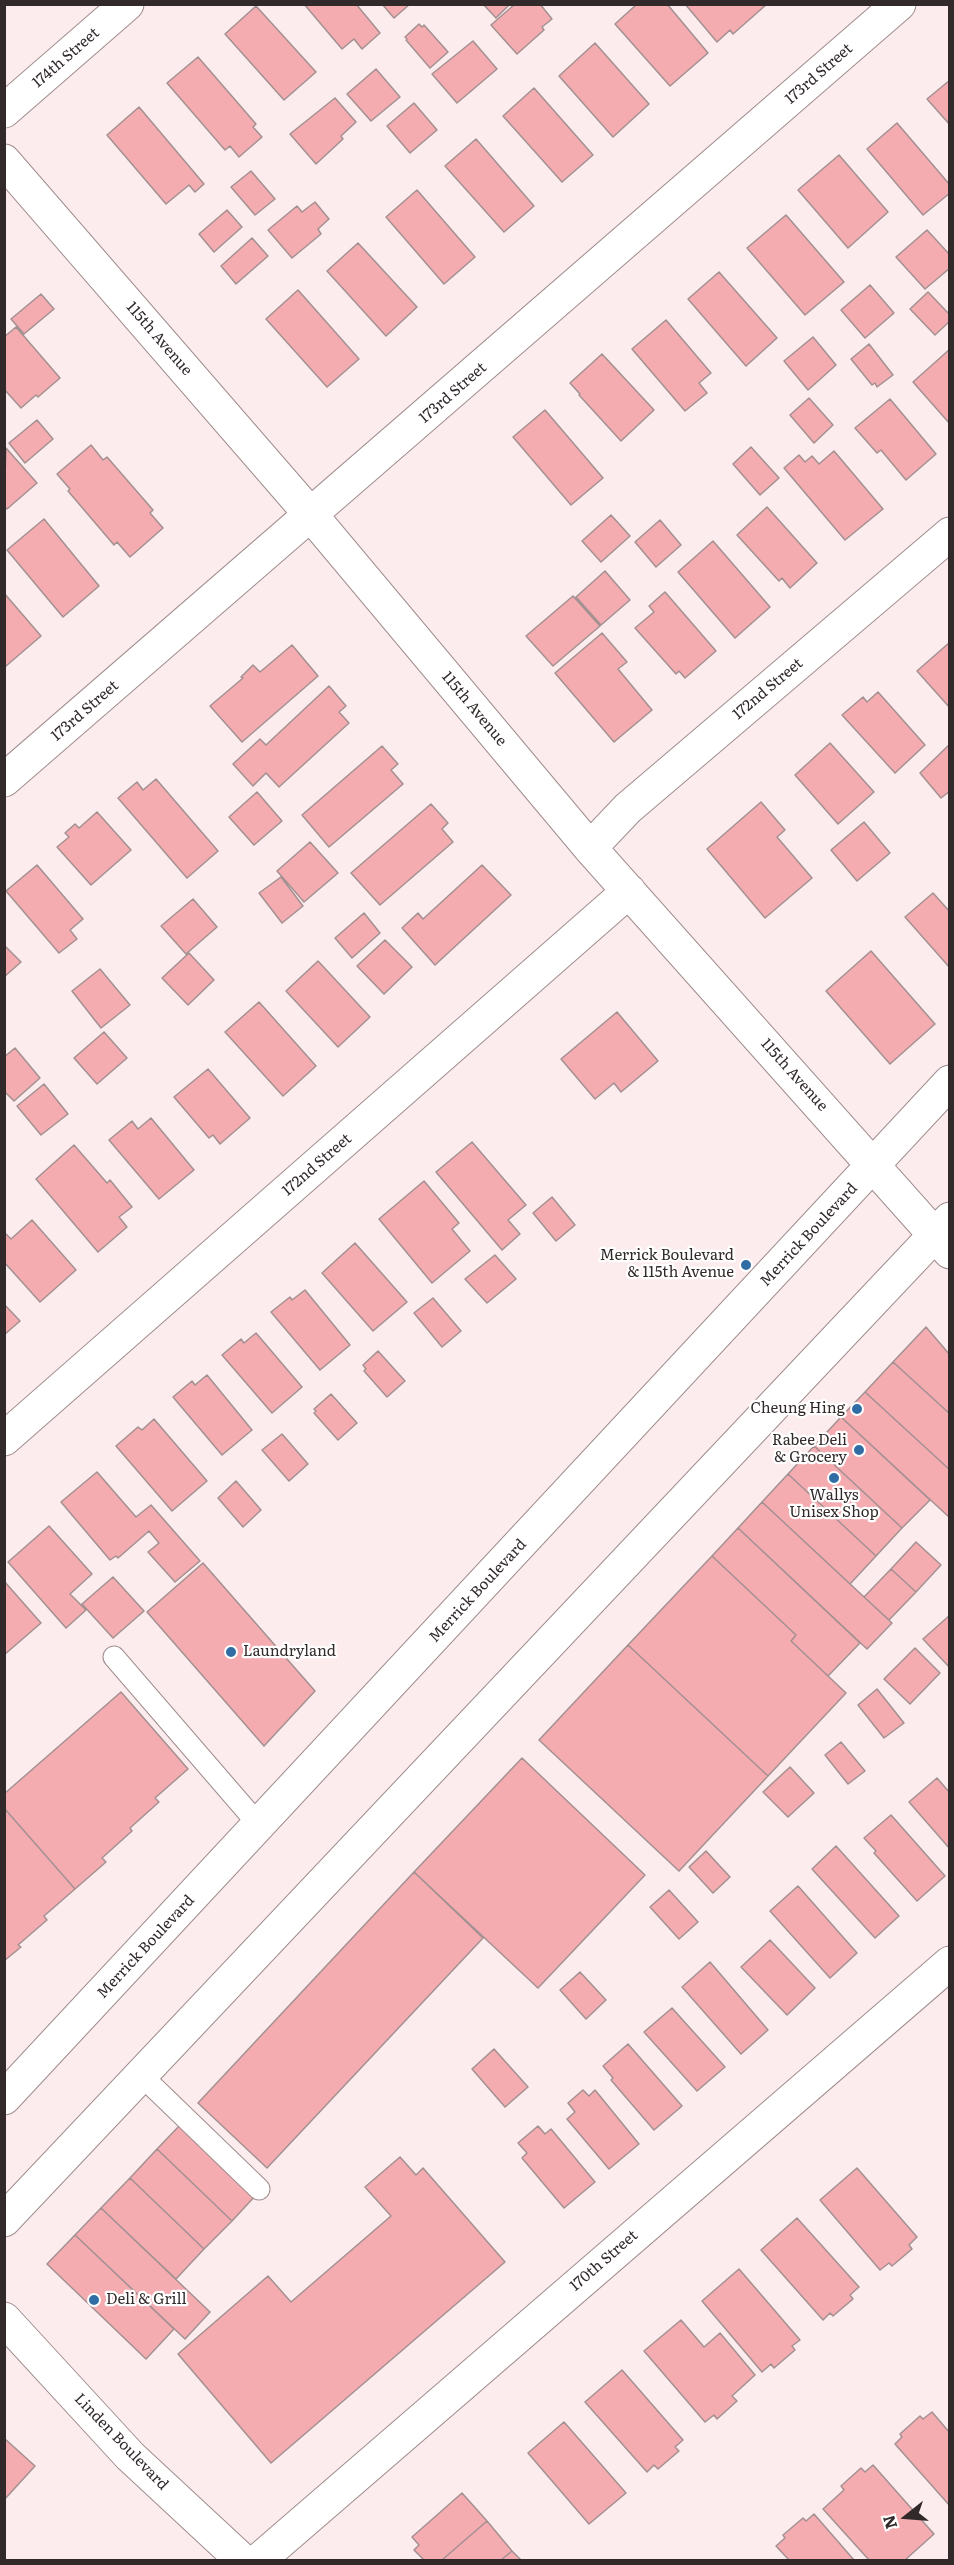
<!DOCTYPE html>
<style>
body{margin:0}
#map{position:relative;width:954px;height:2565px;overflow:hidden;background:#fdeced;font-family:Literata,serif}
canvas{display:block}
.frame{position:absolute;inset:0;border:6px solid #322a2a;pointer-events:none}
.north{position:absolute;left:876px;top:2487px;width:60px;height:60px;-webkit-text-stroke:4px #fff;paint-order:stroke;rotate:253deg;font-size:16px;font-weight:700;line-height:24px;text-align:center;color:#322a2a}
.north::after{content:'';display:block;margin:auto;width:21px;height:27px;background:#322a2a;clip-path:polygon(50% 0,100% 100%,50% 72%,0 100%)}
</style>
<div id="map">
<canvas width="954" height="2565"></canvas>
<div class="frame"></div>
<div class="north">N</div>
</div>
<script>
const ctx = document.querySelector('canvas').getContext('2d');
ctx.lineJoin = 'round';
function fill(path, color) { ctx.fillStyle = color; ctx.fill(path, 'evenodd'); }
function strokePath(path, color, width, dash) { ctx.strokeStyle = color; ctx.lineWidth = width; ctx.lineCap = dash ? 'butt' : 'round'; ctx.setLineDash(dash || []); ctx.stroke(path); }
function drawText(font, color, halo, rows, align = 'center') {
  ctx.font = font + ' Literata,serif'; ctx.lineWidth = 4.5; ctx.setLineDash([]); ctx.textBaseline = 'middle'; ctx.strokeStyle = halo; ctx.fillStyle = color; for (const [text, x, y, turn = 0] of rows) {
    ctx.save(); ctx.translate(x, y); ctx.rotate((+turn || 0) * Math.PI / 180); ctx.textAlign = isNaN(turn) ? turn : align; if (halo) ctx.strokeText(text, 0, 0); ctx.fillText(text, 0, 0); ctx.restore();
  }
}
const building = new Path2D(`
 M304,4H356L380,33L362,49L354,39L342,49Z
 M382,4H410L394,18Z
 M483,4H510L496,18Z
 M515,4H540L552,19L542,27L544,30L517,54L491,25Z
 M637,4H667L708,53L670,86L615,24Z
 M685,4H767L733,34L730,30L717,42Z
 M256,6L316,72L284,100L225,34Z
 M419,24L422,27L424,25L448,52L430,68L406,40L407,39L405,37Z
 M473,41L497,69L457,103L432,74Z
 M595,43L649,104L613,137L559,76Z
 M198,57L256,124L253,127L262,137L239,157L230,146L225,150L167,83Z
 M376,69L400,97L371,121L347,94Z
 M950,80V125L927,99Z
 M534,88L593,155L562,182L503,116Z
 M335,98L356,122L341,136L343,139L316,164L290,134Z
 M414,103L437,130L410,153L387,126Z
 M139,107L204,184L195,192L189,185L166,204L107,135Z
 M897,123L950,185V193L923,215L867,149Z
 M476,139L534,206L504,232L445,166Z
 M839,155L888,212L848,248L798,190Z
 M251,171L275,199L255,215L231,187Z
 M417,190L475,257L444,284L386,217Z
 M315,202L329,219L318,229L321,234L292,258L268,230L297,206L302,212Z
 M227,210L242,227L214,252L199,234Z
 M786,215L844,282L805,315L747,248Z
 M927,230L950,255V268L925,289L896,257Z
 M252,238L268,256L236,284L221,266Z
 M358,243L417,307L386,336L327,271Z
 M719,272L777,338L746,366L688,299Z
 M870,285L894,313L865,338L841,310Z
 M298,290L359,359L327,387L266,319Z
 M928,292L950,315V321L935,335L910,309Z
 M41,294L54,309L24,334L11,319Z
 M666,320L711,373L699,383L707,393L685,411L632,349Z
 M16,327L60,378L38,397L36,395L21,408L4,389V337Z
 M813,337L836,365L808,390L784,361Z
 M869,344L893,375L877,387L875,383L872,385L851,359Z
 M950,349V424L913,382Z
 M602,354L654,410L621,441L579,395L580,394L570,383Z
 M809,398L833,425L814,443L790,415Z
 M890,399L936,454L906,480L881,450L877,453L855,428Z
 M545,410L603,478L571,505L513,437Z
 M37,420L53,439L25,463L9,443Z
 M91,445L103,460L107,457L153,510L150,513L163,528L130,557L117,542L114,545L68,491L70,489L57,474Z
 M751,447L779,478L760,495L733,464Z
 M6,448L37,483L7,509L4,506Z
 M834,451L883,509L845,540L784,468L799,455L805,462L812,456L819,464Z
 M767,507L817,563L790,588L782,578L779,581L737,535Z
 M611,515L630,536L601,562L582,541Z
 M44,519L99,586L63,617L7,550Z
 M660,520L681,545L656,567L635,542Z
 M713,541L770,607L735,638L678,572Z
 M605,571L630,600L601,625L576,597Z
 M665,592L716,651L685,678L679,671L676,674L635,628L654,612L649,606Z
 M4,593L41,636L6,666L4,665Z
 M573,596L600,626L553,666L526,636Z
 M602,633L627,662L618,669L652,710L614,742L555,673Z
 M950,642V708L917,671Z
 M292,645L318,676L242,742L210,706L243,678L241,677L253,665L260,672Z
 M329,686L346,706L339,712L349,723L279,787L266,773L253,786L233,764L260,739L266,745Z
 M878,692L925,745L895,773L842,715L863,697L867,702Z
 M830,743L874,792L838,824L795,775Z
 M950,744V791L941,798L920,773Z
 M382,746L398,764L391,770L403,784L329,847L302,815Z
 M156,779L218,851L187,878L118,798L137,782L143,790Z
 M257,792L282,821L254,845L229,817Z
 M761,802L785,830L777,837L812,878L765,918L707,849Z
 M431,804L448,823L442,829L453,842L380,905L351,873Z
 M97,812L131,850L91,885L57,847L69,837L65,833L75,824L79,828Z
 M864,822L890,853L857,881L831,850Z
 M310,842L338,873L304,902L277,871Z
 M37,865L83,919L70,930L77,939L59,953L6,891Z
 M482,865L511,895L435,965L402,928L418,913L423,919Z
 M281,877L303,906L282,923L259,893Z
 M933,893L950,912V968L905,917Z
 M193,899L217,927L186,954L161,926Z
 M364,913L380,933L352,958L335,938Z
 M385,940L412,967L384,994L357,966Z
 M4,945L21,962L4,977Z
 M871,951L935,1024L890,1064L826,991Z
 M189,953L214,980L188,1005L162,978Z
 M318,961L370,1017L338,1047L286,991Z
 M100,969L130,1005L101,1028L72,991Z
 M259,1002L316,1066L283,1096L225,1032Z
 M617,1012L658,1061L621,1092L614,1083L595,1099L561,1059Z
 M104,1032L127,1058L97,1084L74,1058Z
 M15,1048L40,1078L14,1101L4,1091V1057Z
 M208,1069L250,1118L220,1144L213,1135L209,1138L174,1097Z
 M44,1084L68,1114L41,1135L17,1106Z
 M151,1118L194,1170L159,1199L109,1140L132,1121L138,1129Z
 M472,1142L526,1205L508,1220L520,1234L502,1250L436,1172Z
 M74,1145L107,1183L110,1180L132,1207L119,1217L127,1227L98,1252L36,1179Z
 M424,1181L459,1223L452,1229L470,1251L432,1283L379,1219Z
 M552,1197L575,1225L556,1241L533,1213Z
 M32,1220L76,1270L40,1302L4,1262V1232L11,1239Z
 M355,1243L407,1302L373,1331L322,1273Z
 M495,1255L516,1279L487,1303L465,1279Z
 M305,1290L350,1345L320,1370L271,1312L290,1297L292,1300Z
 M433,1298L461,1331L442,1347L414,1313Z
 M4,1304L20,1321L4,1335Z
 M926,1327L950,1355V1414L893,1362Z
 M256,1333L302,1387L272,1413L222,1355L241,1339L244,1343Z
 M378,1351L405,1381L387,1397L364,1371L366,1369L363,1365Z
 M893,1362L950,1414V1470L865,1392Z
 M207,1375L252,1430L222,1455L173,1397L192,1381L195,1385Z
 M865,1392L950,1470V1518L841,1417Z
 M331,1394L357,1423L338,1440L314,1413L316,1411L314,1409Z
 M841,1417L930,1500L902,1528L814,1446Z
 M154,1419L207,1481L172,1511L116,1446L138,1427L142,1430Z
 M282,1434L308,1464L289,1481L262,1450Z
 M814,1446L902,1528L876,1556L788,1474Z
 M97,1472L136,1517L151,1505L200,1561L175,1582L148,1552L159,1543L149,1531L118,1558L116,1556L110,1560L61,1502Z
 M788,1474L876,1556L850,1584L762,1502Z
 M236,1481L261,1510L243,1527L218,1498Z
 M762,1502L892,1623L867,1649L738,1528Z
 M49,1526L92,1574L70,1594L86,1610L66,1628L8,1562Z
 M738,1528L860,1643L828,1676L791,1641L796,1635L712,1556Z
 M916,1542L941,1565L916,1592L891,1569Z
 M712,1556L796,1635L791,1641L846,1693L768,1776L628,1645Z
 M203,1563L315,1691L264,1746L147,1612Z
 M891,1569L916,1592L889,1620L864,1597Z
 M113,1577L144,1611L113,1638L82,1604Z
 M4,1581L41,1623L4,1655Z
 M950,1615V1668L923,1639Z
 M628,1645L768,1776L679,1871L539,1740Z
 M915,1648L940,1673L910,1704L884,1679Z
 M877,1689L904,1723L884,1738L858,1705Z
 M121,1692L188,1769L155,1798L159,1802L130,1828L132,1831L102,1858L106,1862L75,1889L4,1808V1794Z
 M841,1742L865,1771L848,1784L825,1755Z
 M522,1758L645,1875L538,1988L414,1872Z
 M790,1767L814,1793L788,1817L763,1792Z
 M937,1778L950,1793V1849L909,1802Z
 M4,1808L75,1889L44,1916L47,1920L18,1945L21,1947L4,1961Z
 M891,1815L945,1876L917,1901L874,1853L876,1851L864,1838Z
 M836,1846L899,1916L875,1938L812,1869Z
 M706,1851L730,1877L713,1893L689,1867Z
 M414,1872L483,1938L267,2168L198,2103Z
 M798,1886L857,1953L830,1978L770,1911Z
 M669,1890L698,1922L679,1939L650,1907Z
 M770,1940L815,1988L787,2015L741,1967Z
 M710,1962L768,2030L741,2054L682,1987Z
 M580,1972L606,2000L586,2019L560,1990Z
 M672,2008L725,2067L697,2091L644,2032Z
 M628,2044L682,2106L654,2130L611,2080L613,2078L603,2066Z
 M494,2049L528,2087L505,2107L472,2069Z
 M583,2090L589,2096L595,2090L639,2144L609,2169L567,2119L575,2112L568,2103Z
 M181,2124L256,2195L232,2221L157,2149Z
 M538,2126L545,2134L551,2129L595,2182L564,2208L522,2158L527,2153L518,2143Z
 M157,2149L232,2221L204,2249L130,2178Z
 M400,2157L416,2175L423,2168L505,2262L271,2463L178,2354L268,2276L291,2302L391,2216L365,2187Z
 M857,2168L917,2237L909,2245L912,2249L892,2266L889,2263L880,2270L820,2200Z
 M130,2178L204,2249L176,2279L101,2208Z
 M101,2208L210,2312L185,2339L75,2235Z
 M797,2218L859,2287L850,2295L853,2299L833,2316L830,2313L823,2320L761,2250Z
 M75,2235L174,2329L146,2359L47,2264Z
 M739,2269L800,2340L792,2346L795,2350L774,2368L771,2364L762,2372L702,2301Z
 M681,2320L704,2347L720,2333L755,2375L732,2396L737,2401L717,2419L714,2415L705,2422L644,2351Z
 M622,2370L683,2440L675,2447L679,2451L658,2469L654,2465L647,2472L585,2402Z
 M932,2412L950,2433V2506L895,2444L902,2437L900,2434L920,2416L923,2419Z
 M564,2422L626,2493L589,2524L528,2453Z
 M4,2438L35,2466L4,2500Z
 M873,2465L934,2534L905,2560H869L823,2509L844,2490L841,2486L861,2468L865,2472Z
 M462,2493L487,2521L442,2560H424L414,2550L419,2545L412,2537Z
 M814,2514L854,2560H789L776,2546L785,2538L783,2535L803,2518L806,2521Z
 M487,2521L512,2551L501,2560H442Z
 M512,2551L521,2560H501Z`);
const service = new Path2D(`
 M114,1657L259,1825
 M141,2075L259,2189`);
const minor = new Path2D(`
 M4,111L127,4
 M4,161L311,515L590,848L950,1252
 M4,780L899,4
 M590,848L628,808L950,534
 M4,1439L629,891
 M259,2560L950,1963`);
const secondary = new Path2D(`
 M4,2319L130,2456L242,2560`);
const primary = new Path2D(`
 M4,2098L950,1082
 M4,2220L950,1219`);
const markers = [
 [746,1265,6,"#306da4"],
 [857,1409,6,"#306da4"],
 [859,1450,6,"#306da4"],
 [834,1478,6,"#306da4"],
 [231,1652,6,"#306da4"],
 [94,2300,6,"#306da4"]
];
const streetNames = [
 ["174th Street",66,58,-41],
 ["173rd Street",819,74,-41],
 ["115th Avenue",159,339,49],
 ["173rd Street",453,393,-41],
 ["172nd Street",768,689,-40],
 ["115th Avenue",474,709,50],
 ["173rd Street",85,711,-41],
 ["115th Avenue",794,1075,48],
 ["172nd Street",317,1165,-41],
 ["Merrick Boulevard",809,1235,-47],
 ["Merrick Boulevard",478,1591,-47],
 ["Merrick Boulevard",146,1947,-47],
 ["170th Street",604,2261,-41],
 ["Linden Boulevard",121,2442,46]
];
const poiNames = [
 ["Merrick Boulevard",734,1256],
 ["& 115th Avenue",734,1273],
 ["Cheung Hing",845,1409],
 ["Rabee Deli",847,1441],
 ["& Grocery",847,1458],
 ["Wallys",834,1496,"center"],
 ["Unisex Shop",834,1513,"center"],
 ["Laundryland",243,1652,"left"],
 ["Deli & Grill",106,2300,"left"]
];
fill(building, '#f4acb1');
strokePath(building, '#a39091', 1.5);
strokePath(service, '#a08d8e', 23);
strokePath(minor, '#a08d8e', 35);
strokePath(secondary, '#a08d8e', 35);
strokePath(primary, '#a08d8e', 35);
strokePath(service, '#fff', 21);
strokePath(minor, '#fff', 33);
strokePath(secondary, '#fff', 33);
strokePath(primary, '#fff', 33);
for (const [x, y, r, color] of markers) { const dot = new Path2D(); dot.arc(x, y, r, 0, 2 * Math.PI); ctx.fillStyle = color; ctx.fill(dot); strokePath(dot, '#fff', 2); }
drawText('15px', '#322a2a', '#fff', streetNames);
drawText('15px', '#322a2a', '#fff', poiNames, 'right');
</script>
